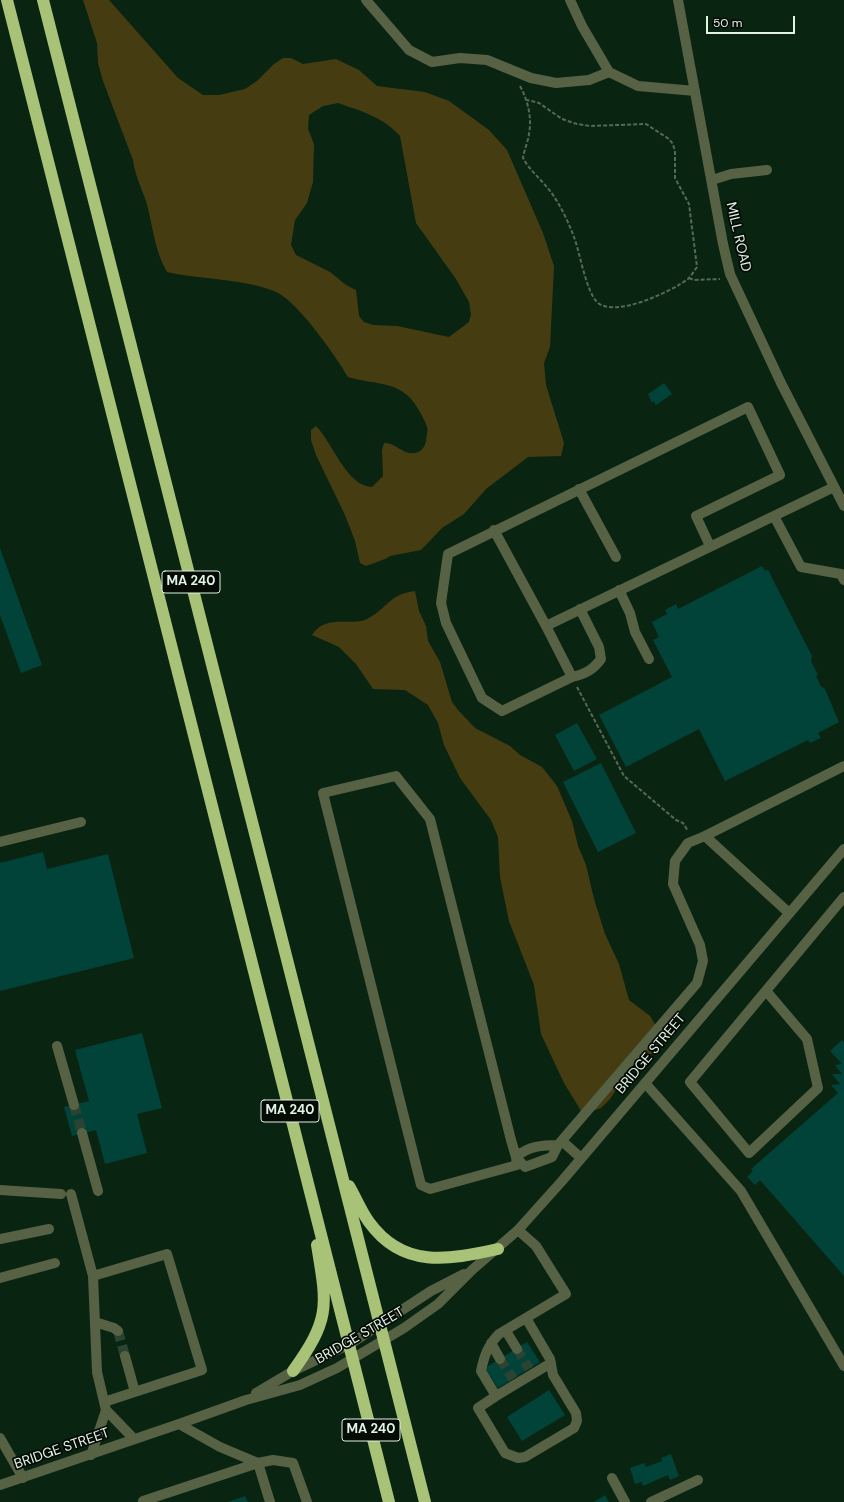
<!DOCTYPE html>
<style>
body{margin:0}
#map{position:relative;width:844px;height:1502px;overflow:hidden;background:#0a2412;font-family:"DM Sans",sans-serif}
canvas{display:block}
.scale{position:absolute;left:706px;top:16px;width:89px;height:18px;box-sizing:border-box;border:2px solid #e2f2e5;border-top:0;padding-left:5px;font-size:12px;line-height:14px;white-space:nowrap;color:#e2f2e5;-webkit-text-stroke:3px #030b04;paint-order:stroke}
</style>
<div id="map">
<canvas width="844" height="1502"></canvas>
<div class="scale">50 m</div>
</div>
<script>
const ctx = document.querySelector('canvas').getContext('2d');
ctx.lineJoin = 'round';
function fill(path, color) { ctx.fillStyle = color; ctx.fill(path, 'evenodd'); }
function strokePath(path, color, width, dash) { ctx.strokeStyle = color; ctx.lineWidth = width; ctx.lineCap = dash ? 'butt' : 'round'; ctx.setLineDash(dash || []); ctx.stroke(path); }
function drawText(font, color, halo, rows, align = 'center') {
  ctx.font = font + ' "DM Sans",sans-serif'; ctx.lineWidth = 3.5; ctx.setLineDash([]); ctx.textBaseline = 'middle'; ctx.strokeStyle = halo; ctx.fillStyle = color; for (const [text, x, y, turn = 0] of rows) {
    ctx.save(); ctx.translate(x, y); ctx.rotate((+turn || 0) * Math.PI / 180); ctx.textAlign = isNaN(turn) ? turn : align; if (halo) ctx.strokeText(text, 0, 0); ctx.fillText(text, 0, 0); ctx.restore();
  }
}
const green = new Path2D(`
 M83,0H109L178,78L203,95H219L245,89L257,81L274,64L283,58H291L303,64L336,59L359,70L377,86L425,92L449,101L489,130L507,150L543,233L554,266L550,347L544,363L546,385L564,443L561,456L528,457L486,489L464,514L442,528L421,550L390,556L385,559L366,566L360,563L355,541L345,515L316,455L311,440V430L316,426C333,443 346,486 372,487L383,476L382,450L384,443C396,442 405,458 418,452C426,449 426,440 427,434C429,427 424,420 421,414C404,379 378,386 348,377C336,356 296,299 274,291C240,278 202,280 167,272C154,250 153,225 146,201C141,187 135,175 133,160L103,81L98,63L97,43ZM338,103C361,111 383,117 400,136L416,223L456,279L469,302L471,314L469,322L449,337L397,326L373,325L364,322L359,316L356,290L346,285L330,272L296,255L291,245L295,220L307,203L313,182L314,144L308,129L309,115L323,106Z
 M415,591L419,611L426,626L428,641L440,662L452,702L458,710L475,728L510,746L520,755L542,767L557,786L572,821L578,846L586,865L594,899L605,934L619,964L629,1000L650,1016L656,1026L657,1042L654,1053L634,1060L623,1074V1079L610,1099L601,1108L583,1114L564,1083L541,1034L534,985L509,921L500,877L498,837L491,820L460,778L444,745L438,723L428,705L405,690L373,689L356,664L339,647L312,635C326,613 351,627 367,619C387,609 389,594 415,591Z`);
const building = new Path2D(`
 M664,383L672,394L656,405L653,401L652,403L648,394Z
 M0,548L42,665L21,673L0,615Z
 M762,566L765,571L768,570L812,656L811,661L818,675L816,676L822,688L824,687L839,722L818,733L821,738L810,743L808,740L725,781L699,729L626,767L599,715L672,677L653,640L659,637L652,622L667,614L665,610L676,604L678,609Z
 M577,723L597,759L574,771L555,735Z
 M601,763L636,833L598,852L563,782Z
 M43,852L47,869L108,854L134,958L0,991V863Z
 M142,1033L162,1108L137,1114L147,1153L105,1164L96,1130L72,1136L64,1107L89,1101L75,1050Z
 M842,1040L844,1043V1276L760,1180L755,1185L747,1177L753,1171L751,1169L838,1093L831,1085L840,1084L832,1074H842L835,1065L842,1064L830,1051Z
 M527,1342L540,1362L498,1388L485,1368Z
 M549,1390L565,1415L522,1441L507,1417Z
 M671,1454L679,1476L670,1480L668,1475L643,1486L642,1482L635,1484L630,1468L644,1463L646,1467L662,1461L661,1458Z
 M605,1495L609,1502H594Z
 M245,1496L248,1502H228Z`);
const minorTunnel = new Path2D(`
 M74,1105L82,1133
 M118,1331L125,1356
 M517,1349L529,1369
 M500,1359L513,1379`);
const path = new Path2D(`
 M520,86C528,101 532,117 529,134C528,142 524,150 523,158C530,171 541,179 550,191C560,204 568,221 574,237C580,253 586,291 597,302C614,319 672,291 688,279C691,276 694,271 697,267L689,204L675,178V152L673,144L669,139L646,124L590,126L577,124L562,119L539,103L527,100
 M689,278L694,280L720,279
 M577,687L624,776L676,820L683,823L688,831`);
const minor = new Path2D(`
 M366,0L409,50L432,62L460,58L487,60L531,78L556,83L589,80L609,72
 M570,0L582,26L609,72L638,86L695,91
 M678,0L723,244L730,274L781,383L844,506
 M712,180L731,174L767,170
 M579,489L616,557
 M774,516L801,567L841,574L844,580
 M494,530L546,626
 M710,546L696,516L780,475L748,407L448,554L441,603L446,623L482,698L502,711L572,677L546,626L834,487
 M619,590L630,613L635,632L649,659
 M572,677C585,674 593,670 601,659L599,647L580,609
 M0,842L81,822
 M789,913L705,836L844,766
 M767,992L807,1039L818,1088L749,1153L690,1082L844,897
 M57,1046L74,1105
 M645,1083L741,1191L844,1366
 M82,1133L98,1191
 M562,1141L581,1158
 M558,1145C543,1145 528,1146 516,1157L517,1165L430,1189L421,1185L323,793L396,776L430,819L511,1140L516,1157L525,1167L552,1157L558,1145L697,983L703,961L700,945L673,884L675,861L688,843L705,836
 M0,1190L61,1194
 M71,1194L93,1276L97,1372L106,1410
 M518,1230L536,1246L566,1294L499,1334C488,1345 484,1356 481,1371L496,1396L478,1408L505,1453L518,1458L525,1457L574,1428L577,1421L576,1413L553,1375L550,1359L526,1318
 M0,1239L49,1229
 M93,1276L167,1254L202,1370L104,1402
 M0,1278L55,1263
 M95,1322L114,1328L118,1331
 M506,1331L517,1349
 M491,1343L500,1359
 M125,1356L135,1392
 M256,1393L293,1371L350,1344L431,1291L464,1274
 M496,1396L551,1363
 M179,1424L220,1447L258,1463L270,1502
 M0,1438L23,1478
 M91,1455L106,1410L134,1439
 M612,1478L625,1502
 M0,1485L179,1424L246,1400L300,1385L337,1368L404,1328L438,1304L472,1270L518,1230L562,1181L844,849
 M143,1501L258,1463L273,1460L293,1463L307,1502
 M651,1502L698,1480`);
const highway = new Path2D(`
 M7,0L389,1502
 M43,0L425,1502
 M349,1186C356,1198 361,1211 369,1222C403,1269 448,1260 498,1249
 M293,1371C331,1318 327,1306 317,1245`);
const shields = [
 [191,582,58],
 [290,1111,58],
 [371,1430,58]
];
const shieldNames = [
 ["MA 240",191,582],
 ["MA 240",290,1111],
 ["MA 240",371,1430]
];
const streetNames = [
 ["MILL ROAD",738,237,77],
 ["BRIDGE STREET",651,1054,-50],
 ["BRIDGE STREET",360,1336,-30],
 ["BRIDGE STREET",62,1449,-19]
];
fill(green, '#453d11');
fill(building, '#014339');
strokePath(minorTunnel, '#2a4332', 10, [10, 5]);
strokePath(path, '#536959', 2, [4, 2]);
strokePath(minor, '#576245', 10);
strokePath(highway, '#a8c377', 12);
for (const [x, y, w] of shields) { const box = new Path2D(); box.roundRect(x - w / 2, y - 11, w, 22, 3); ctx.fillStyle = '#030b04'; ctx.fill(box); strokePath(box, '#e2f2e5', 1); }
drawText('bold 13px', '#e2f2e5', null, shieldNames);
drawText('14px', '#e2f2e5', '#030b04', streetNames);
</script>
